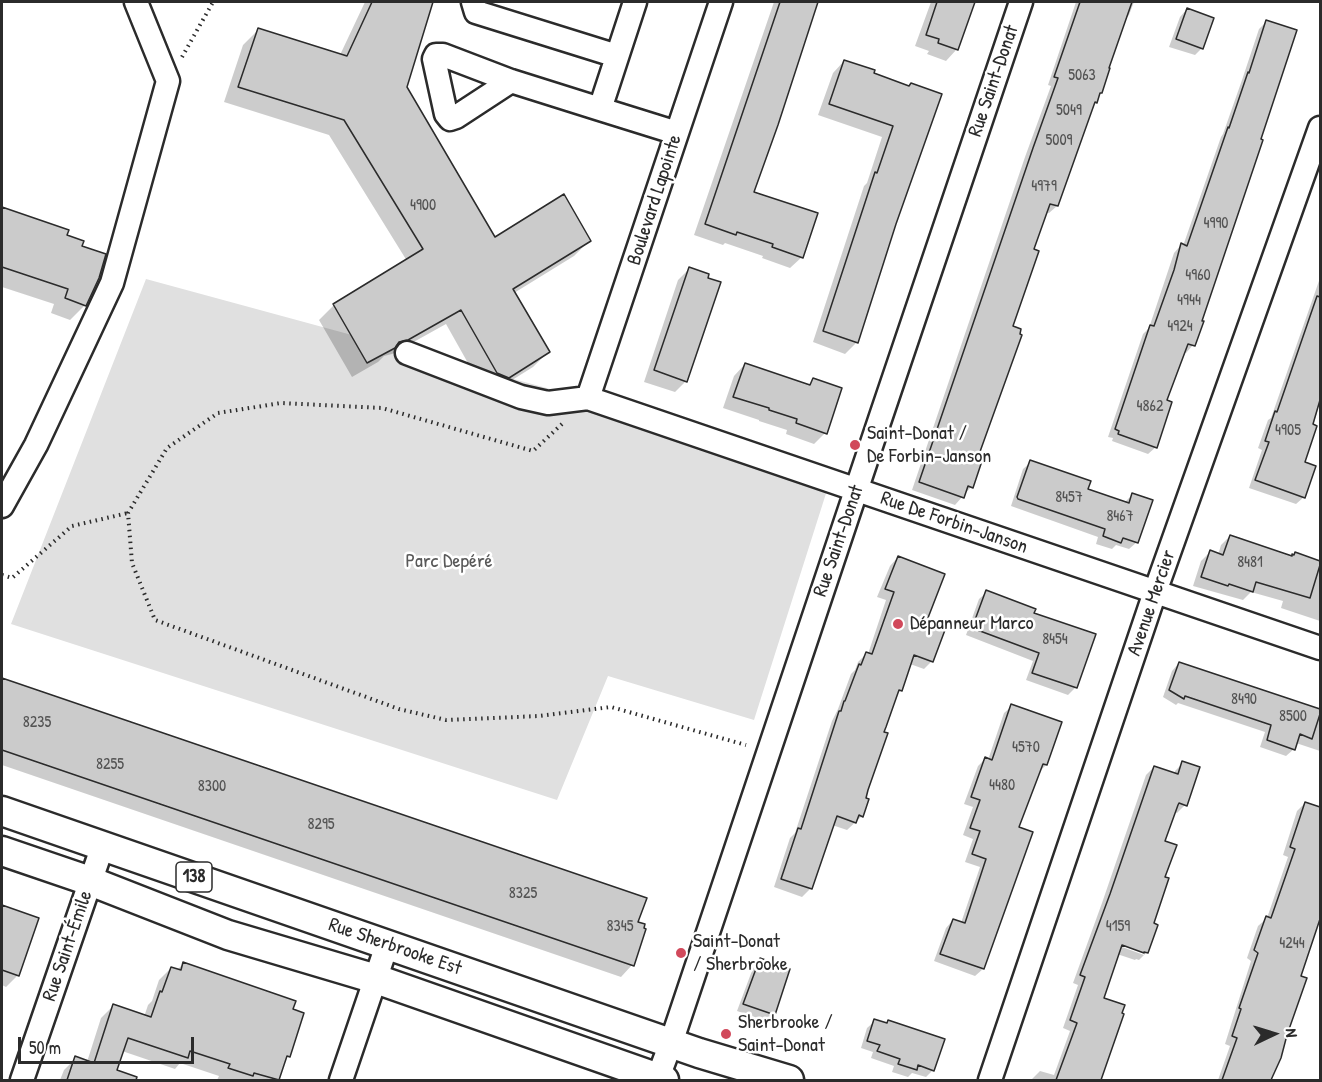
<!DOCTYPE html>
<meta charset="utf-8">
<style>
body{margin:0}
#map{position:relative;width:1322px;height:1082px;overflow:hidden;background:#fff;font-family:"Patrick Hand",sans-serif}
canvas{display:block}
.frame{position:absolute;inset:0;border:3px solid #2b2b2b;pointer-events:none}
.north{position:absolute;left:1244px;top:1004px;width:60px;height:60px;-webkit-text-stroke:4px #fff;paint-order:stroke;rotate:86deg;font-size:16px;font-weight:700;line-height:24px;text-align:center;color:#2b2b2b}
.north::after{content:'';display:block;margin:auto;width:21px;height:27px;background:#2b2b2b;clip-path:polygon(50% 0,100% 100%,50% 72%,0 100%)}
.scale{position:absolute;left:18px;top:1037px;width:176px;height:27px;box-sizing:border-box;border:3px solid #2b2b2b;border-top:0;padding-left:8px;font-size:18px;line-height:21px;white-space:nowrap;color:#2b2b2b;-webkit-text-stroke:4px #fff;paint-order:stroke}
</style>
<div id="map">
<canvas width="1322" height="1082"></canvas>
<div class="frame"></div>
<div class="north">N</div>
<div class="scale">50 m</div>
</div>
<script>
const ctx = document.querySelector('canvas').getContext('2d');
ctx.lineJoin = 'round';
function fill(path, color) { ctx.fillStyle = color; ctx.fill(path, 'evenodd'); }
function strokePath(path, color, width, dash) { ctx.strokeStyle = color; ctx.lineWidth = width; ctx.lineCap = dash ? 'butt' : 'round'; ctx.setLineDash(dash || []); ctx.stroke(path); }
function drawText(font, color, halo, rows, align = 'center') {
  ctx.font = font + ' "Patrick Hand",sans-serif'; ctx.lineWidth = 5; ctx.setLineDash([]); ctx.textBaseline = 'middle'; ctx.strokeStyle = halo; ctx.fillStyle = color; for (const [text, x, y, turn = 0] of rows) {
    ctx.save(); ctx.translate(x, y); ctx.rotate((+turn || 0) * Math.PI / 180); ctx.textAlign = isNaN(turn) ? turn : align; if (halo) ctx.strokeText(text, 0, 0); ctx.fillText(text, 0, 0); ctx.restore();
  }
}
const green = new Path2D(`
 M146,279L565,393L829,484L754,720L608,676L557,800L11,624Z`);
const shadow = new Path2D(`
 M365,2H431L405,87L495,239L589,241L574,256L514,293L548,352L533,367L493,392L482,388L446,324L392,354L384,356L378,362L352,377L319,320L334,305L407,261L329,135L224,102L243,45L258,30L340,55Z
 M774,2H817L777,124L752,193L802,257L790,268L762,258L763,256L725,243L723,245L694,235Z
 M931,2H973L957,49L946,61L927,54L929,51L915,46Z
 M1076,2H1134L1129,15L1124,21L1101,93L1092,105L1057,206L1049,213L1045,212L1033,250L1011,327L975,460L971,487L955,505L912,490L1025,157L1051,86L1048,85Z
 M1187,9L1202,48L1195,55L1169,47L1180,17Z
 M1266,22L1193,345L1186,353L1183,352L1165,401L1156,447L1148,454L1112,441L1113,438L1108,437L1143,334L1149,328L1174,253L1181,245L1183,246L1221,137L1223,134L1242,80L1259,29Z
 M844,61L872,74L908,87L907,188L857,342L845,354L813,342L864,186L867,183L882,137L818,115L833,73Z
 M2,209L67,231L66,236L80,247L85,305L70,320L51,313L54,304L2,287Z
 M689,269L686,381L675,392L644,382L678,280Z
 M1320,278V402L1313,426L1303,463L1304,497L1296,504L1249,488L1262,450L1258,448L1268,420L1271,418Z
 M745,364L807,386L813,380L825,433L814,444L786,434L787,430L759,421V420L723,408L734,376Z
 M1031,462L1086,490L1125,502L1133,494L1137,542L1129,549L1116,545L1112,549L1096,544L1098,537L1011,506L1023,469Z
 M1230,536L1320,569V621L1281,608L1283,601L1251,592L1243,600L1193,586L1201,561L1210,552L1218,555L1221,545Z
 M898,557L924,624L932,661L924,669L910,664L901,690L895,696L883,733L866,790L862,816L847,830L832,825L811,888L802,897L774,887L790,838L795,833L832,721L838,709L851,674L855,670L858,662L866,654H868L886,600L877,597L890,566Z
 M987,592L1032,614L1076,687L1068,695L1026,680L1033,661L966,635L979,599Z
 M1179,663L1320,711V751L1296,743L1294,749L1286,756L1260,747L1265,732L1178,703L1176,705L1163,697L1172,671Z
 M4,680L636,922L632,965L621,977L2,765V683Z
 M1012,706L1046,765L1039,772L1017,828L1016,872L983,969L975,976L934,961L946,928L953,920L961,923L980,867L965,862L973,839L963,835L973,807L964,804L978,766L985,759L988,760L1004,713Z
 M1183,763L1185,805L1177,813L1174,812L1164,842L1163,878L1147,952L1139,960L1136,959L1135,960L1117,954L1102,999L1123,1015L1099,1080H1031L1040,1071L1054,1075L1070,1031L1063,1028L1078,985L1073,983L1102,903L1146,775L1154,767L1174,774L1175,771ZM1115,941L1144,951V955L1114,944Z
 M1305,803L1320,808V915L1299,977L1279,1059L1270,1080H1218L1230,1046L1225,1044L1251,961L1247,958L1258,926L1267,918L1288,857L1283,855L1297,811Z
 M2,906L37,919L18,975L6,987L2,985Z
 M760,960L773,1014L766,1021L737,1011L753,968Z
 M184,963L291,1010L288,1056L284,1061L277,1080H217L219,1076L180,1063L175,1069L122,1051L112,1080H60L64,1070L76,1058L87,1062L101,1018L113,1006L144,1017L148,1005L152,1001L159,980L171,968L177,970Z
 M875,1021L933,1070L926,1077L912,1073L908,1077L892,1072L894,1066L871,1058L873,1052L861,1048L867,1028Z`);
const building = new Path2D(`
 M372,2H433L407,87L495,237L564,194L591,241L513,289L550,352L509,378L497,373L461,310L408,340L399,342L395,348L367,363L333,304L423,249L344,120L238,87L258,28L347,56Z
 M780,2H818L778,125L754,192L818,213L803,258L772,247L773,244L737,232L736,235L705,224Z
 M937,2H975L958,50L938,43L939,39L926,35Z
 M1080,2H1132L1109,68H1110L1102,93H1100L1097,103L1095,102L1058,206L1050,204L1034,249L1039,251L1013,326L1021,329L1020,334L1022,335L977,460L982,461L973,488L968,486L964,498L919,482L1033,148L1058,78L1054,77Z
 M1187,8L1214,18L1203,49L1176,39Z
 M1266,20L1297,30L1261,139L1263,140L1202,321H1204L1195,346L1188,344L1167,400L1172,402L1157,448L1118,434L1119,431L1115,429L1150,325L1154,326L1174,270L1181,243L1187,246L1228,127L1229,128L1248,72L1249,73Z
 M844,60L875,70L874,73L909,86L911,83L942,94L896,224L858,343L823,331L875,172L877,173L893,126L829,104Z
 M2,207L69,230L67,235L84,241L82,246L106,254L99,278L86,306L65,298L68,289L2,267Z
 M689,267L709,274L708,278L721,282L687,382L654,370Z
 M1317,296L1320,297V400L1313,424L1317,426L1305,462L1316,466L1305,498L1255,480L1269,442L1265,441L1275,411L1277,412Z
 M745,363L810,385L813,378L842,388L827,434L796,423L797,419L769,410V408L733,397Z
 M1030,460L1091,481L1088,489L1129,503L1132,493L1153,500L1138,543L1123,538L1121,543L1103,536L1105,529L1018,499L1017,497Z
 M1230,535L1292,556V554L1294,555L1295,552L1320,561V565L1310,598L1256,582L1253,592L1229,584L1228,586L1201,577L1210,550L1223,555Z
 M898,556L945,574L926,623L945,630L933,662L914,655L902,691L899,690L886,727L884,732L888,733L868,790L866,798L869,799L863,817L859,815L856,823L837,816L812,889L781,879L798,828L801,829L839,711H841L844,701H845L859,664L861,665L866,652L872,654L894,592L885,589Z
 M986,590L1036,609L1034,613L1096,634L1077,688L1032,673L1039,653L972,628Z
 M1179,662L1320,709V714L1312,739L1300,734L1295,750L1267,740L1271,725L1185,696L1184,699L1169,690Z
 M2,678L647,898L638,922L645,924L644,928L646,929L634,966L2,750Z
 M1011,704L1062,722L1047,765L1043,764L1019,827L1033,832L984,969L940,954L953,919L965,923L986,859L972,854L980,831L970,828L980,800L971,797L985,757L992,760Z
 M1182,761L1200,767L1187,806L1179,803L1178,805L1165,841L1177,845L1165,877L1169,878L1154,923L1158,925L1148,953L1144,952V953L1122,945L1104,998L1125,1005L1122,1013L1124,1014L1101,1080H1056L1077,1023L1070,1020L1085,977L1080,975L1110,894L1154,766L1178,774Z
 M1305,802L1320,807V919L1301,976L1307,978L1287,1035L1281,1058L1271,1080H1222L1237,1038L1232,1036L1241,1009L1239,1008L1258,953L1254,950L1266,916L1271,918L1295,849L1290,847Z
 M2,905L39,918L19,976L2,970Z
 M760,958L790,969L775,1015L743,1004Z
 M183,962L296,1001L293,1009L304,1013L290,1057L287,1056L279,1080L254,1073L253,1076L228,1068L230,1064L190,1051L188,1058L128,1038L117,1070L137,1077L136,1080H67L75,1056L94,1063L113,1004L151,1017L160,991L162,992L171,967L181,970Z
 M874,1019L887,1023L888,1020L945,1039L934,1071L918,1065L917,1070L898,1064L900,1059L877,1051L880,1045L867,1041Z`);
const path = new Path2D(`
 M182,57L213,2
 M562,424L533,451L382,408L281,403L218,413L167,448L128,513L132,563L155,620L399,709L446,720L539,716L611,707L746,745
 M2,575L12,578L72,526L128,513`);
const minor = new Path2D(`
 M473,2L476,12L617,56
 M635,2L600,109L677,133
 M511,81L456,117L450,119L446,114L434,59L436,55H443L511,81L600,109
 M407,353L521,397L548,403L588,398L1320,648
 M588,398L721,2
 M2,506L36,445L112,283L168,81L136,2
 M22,1080L103,845
 M341,1080L387,945
 M657,1080L671,1043C786,695 904,349 1021,2
 M990,1080L1155,592L1320,128`);
const major = new Path2D(`
 M2,811L699,1053L789,1080
 M2,851L90,881L228,935L376,979L664,1080`);
const markers = [
 [855,445,6,"#d1495b"],
 [898,624,6,"#d1495b"],
 [681,953,6,"#d1495b"],
 [726,1034,6,"#d1495b"]
];
const numberNames = [
 ["5063",1082,76],
 ["5049",1069,111],
 ["5009",1059,141],
 ["4979",1044,187],
 ["4900",423,206],
 ["4990",1216,224],
 ["4960",1198,276],
 ["4944",1189,301],
 ["4924",1180,327],
 ["4862",1150,407],
 ["4905",1288,431],
 ["8457",1069,498],
 ["8467",1120,517],
 ["8481",1250,563],
 ["8454",1055,640],
 ["8490",1244,700],
 ["8500",1293,717],
 ["8235",37,723],
 ["4570",1026,748],
 ["8255",110,765],
 ["4480",1002,786],
 ["8300",212,787],
 ["8295",321,825],
 ["8325",523,894],
 ["8345",620,927],
 ["4159",1118,927],
 ["4244",1292,944]
];
const shields = [
 [194,877,36]
];
const shieldNames = [
 ["138",194,877]
];
const streetNames = [
 ["Rue Saint-Donat",994,81,-71],
 ["Boulevard Lapointe",655,200,-72],
 ["Rue De Forbin-Janson",954,523,19],
 ["Rue Saint-Donat",839,541,-71],
 ["Avenue Mercier",1152,603,-71],
 ["Rue Saint-Émile",68,946,-71],
 ["Rue Sherbrooke Est",395,947,19]
];
const poiNames = [
 ["Saint-Donat /",867,434],
 ["De Forbin-Janson",867,457],
 ["Dépanneur Marco",910,624],
 ["Saint-Donat",693,942],
 ["/ Sherbrooke",693,965],
 ["Sherbrooke /",738,1023],
 ["Saint-Donat",738,1046]
];
const parkNames = [
 ["Parc Depéré",449,562]
];
fill(green, '#e0e0e0');
fill(shadow, '#0003');
fill(building, '#cbcbcb');
strokePath(building, '#2b2b2b', 1.5);
strokePath(minor, '#2b2b2b', 27);
strokePath(major, '#2b2b2b', 33);
strokePath(path, '#2b2b2b', 4, [1.5, 4.5]);
strokePath(minor, '#fff', 22);
strokePath(major, '#fff', 28);
for (const [x, y, r, color] of markers) { const dot = new Path2D(); dot.arc(x, y, r, 0, 2 * Math.PI); ctx.fillStyle = color; ctx.fill(dot); strokePath(dot, '#fff', 2); }
drawText('16px', '#535353', null, numberNames);
for (const [x, y, w] of shields) { const box = new Path2D(); box.roundRect(x - w / 2, y - 15, w, 30, 4.5); ctx.fillStyle = '#fff'; ctx.fill(box); strokePath(box, '#2b2b2b', 1.5); }
drawText('bold 18px', '#2b2b2b', null, shieldNames);
drawText('20px', '#2b2b2b', '#fff', streetNames);
drawText('20px', '#2b2b2b', '#fff', poiNames, 'left');
drawText('20px', '#585858', '#fff', parkNames);
</script>
